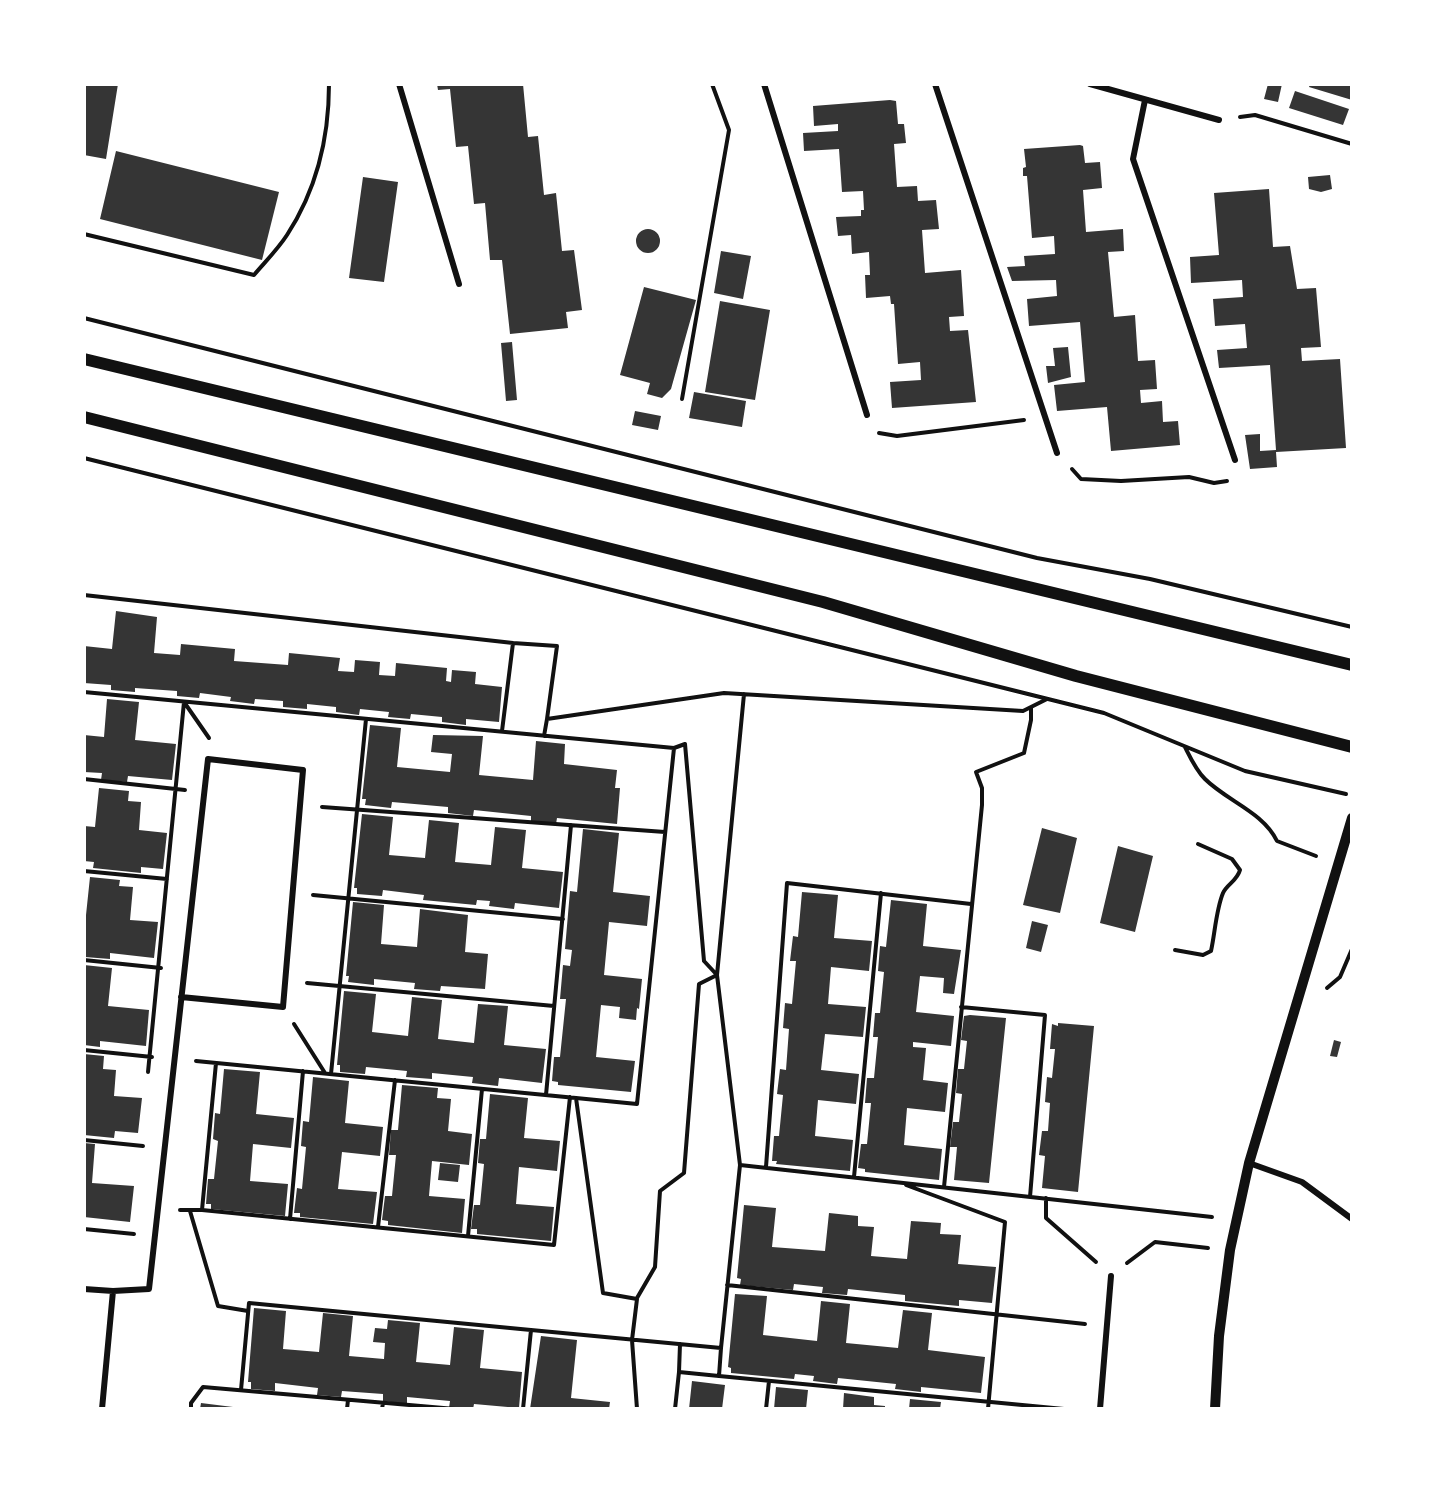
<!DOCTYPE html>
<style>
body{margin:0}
#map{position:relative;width:1436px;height:1493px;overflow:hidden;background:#fff;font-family:"Open Sans",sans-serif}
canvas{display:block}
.frame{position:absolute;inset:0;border:86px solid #fff;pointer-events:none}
</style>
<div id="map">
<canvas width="1436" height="1493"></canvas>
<div class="frame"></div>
</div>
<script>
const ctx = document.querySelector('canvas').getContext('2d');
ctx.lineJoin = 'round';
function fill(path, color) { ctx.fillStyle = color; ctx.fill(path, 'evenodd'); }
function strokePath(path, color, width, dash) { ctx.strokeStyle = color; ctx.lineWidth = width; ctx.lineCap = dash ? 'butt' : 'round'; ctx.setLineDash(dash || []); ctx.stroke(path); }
const building = new Path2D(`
 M84,84H118L106,159L84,155Z
 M437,84H523L528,137L538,136L544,195L556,193L562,251L574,250L582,310L566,312L568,328L510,334L502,260H490L485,203L474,204L468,146L456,147L450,89L438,90Z
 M1268,84H1282L1278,102L1264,99Z
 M1310,84H1352V100L1309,87Z
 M1295,91L1349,109L1343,125L1289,108Z
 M890,100L896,101L898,124H904L906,143L894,144L897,187L917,186L918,201L936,200L939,229L922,230L925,273L961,270L964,316L949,317L950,331L968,330L976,402L892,408L890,382L921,380L920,362L898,364L894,304H891L890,296L866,298L865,275H870L869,252L852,254L851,235L838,236L836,217L861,216V210H864L863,191L842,192L839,149L804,151L803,133L838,131V124L814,126L813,106Z
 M1080,145L1083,146L1085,163L1100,162L1102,188L1083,190L1086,232L1123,229L1124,251L1108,252L1114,317L1135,315L1138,361L1155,360L1157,389L1140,390L1141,403L1162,401L1163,422L1178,421L1180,445L1111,451L1107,407L1057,411L1054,385L1085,382L1080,322L1029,326L1027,299L1057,296L1056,280L1012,281L1007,267L1025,266L1024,256L1055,254L1054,236L1032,238L1027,176H1023V168L1026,167L1024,149Z
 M116,151L279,192L262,260L100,219Z
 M1330,175L1332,189L1321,192L1309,189L1308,177Z
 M363,177L398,182L384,282L349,278Z
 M1269,189L1273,247L1290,246L1297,289L1316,288L1321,347L1301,348L1302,361L1340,359L1346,448L1276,452L1277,467L1250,469L1245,435L1260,434V451L1276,450L1270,365L1219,368L1217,350L1247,348L1245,324L1215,326L1213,299L1243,297L1242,280L1191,283L1190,257L1219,255L1214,193Z
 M636 241a12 12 0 1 1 24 0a12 12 0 1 1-24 0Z
 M721,251L751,256L743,299L714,293Z
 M644,287L696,300L671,389L662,398L647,394L650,383L620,375Z
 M720,301L770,310L755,400L705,392Z
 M512,342L517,400L506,401L501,343Z
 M1068,347L1071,377L1048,383L1046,366H1055L1053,348Z
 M694,392L746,401L742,427L689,418Z
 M635,411L661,416L658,430L632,425Z
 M116,611L157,617L154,653L180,655L181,644L235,649L234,661L288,665L289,653L340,658L338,671L354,672L355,660L380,662L379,675L395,676L396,663L447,668L446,681L451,682L452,670L476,672L475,684L502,687L499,722L466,719V725L442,722V717L411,714L410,719L388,717L389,712L360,709L359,715L336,712V707L307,704V709L283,707V701L255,699L254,704L230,701L231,697L200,693L199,698L177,696V691L135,688V692L111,690V685L84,683V646L112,649Z
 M107,699L139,702L135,740L176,744L172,780L128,776L127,782L101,780L102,773L84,772V735L104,737Z
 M370,725L401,728L397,767L450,772L452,754L431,752L433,735L483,736L479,775L533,780L536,741L565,744L564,764L617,770L615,788H620L617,824L557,818L556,824L531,821V816L474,810L473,816L448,813V807L392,802L391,808L365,805L366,799H362Z
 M99,788L129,791L128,801L141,802L139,830L167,833L163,869L141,867V873L93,868L94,862L84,861V826L95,827Z
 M362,814L393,817L389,855L425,858L429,820L459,823L455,862L491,865L495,827L526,830L522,868L563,872L559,908L515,903L514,909L489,906L490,901L477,900L476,905L423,900L424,895L383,890L382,896L357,894V888H354Z
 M1042,828L1077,838L1060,913L1023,905Z
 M583,829L619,833L613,892L650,896L647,926L609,922L604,975L642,979L639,1009L637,1008L636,1020L619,1018L620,1007L601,1005L596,1057L635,1061L631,1092L558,1085V1082L552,1081L554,1057H560L566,999H560L563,965L570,966L572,950L565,949L570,891L577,892Z
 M1118,846L1153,856L1135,932L1100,923Z
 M90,877L120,880L119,886L133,887L130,920L158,922L154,958L110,953V959L85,957L84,915H86Z
 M802,892L838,895L834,938L872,941L869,971L831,967L828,1004L866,1007L863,1037L825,1034L821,1070L859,1074L856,1104L818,1100L815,1136L853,1140L850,1171L776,1164L777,1161H772L774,1136H779L783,1095L777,1094L780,1069L786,1070L789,1029L783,1028L785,1003L792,1004L796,961H790L793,936L798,937Z
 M891,900L927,904L923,946L961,950L954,994L943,993L944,978L920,976L916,1012L954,1016L951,1046L913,1042V1047L926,1048L923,1080L948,1083L945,1112L907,1108L906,1120L904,1145L942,1149L939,1180L865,1172V1169L858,1168L861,1144H867L871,1103H865L867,1078H874L878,1037H873L875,1013H880L884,972L878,971L880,946L886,947Z
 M353,902L384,905L381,944L417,947L420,909L468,915L465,952L488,954L485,989L441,986L440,991L414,989L415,983L374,979V985L348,982L349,976H346Z
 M1032,921L1048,925L1041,952L1026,948Z
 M84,965L112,968L108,1006L149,1010L146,1046L100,1041V1047L84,1045Z
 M344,991L376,994L372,1032L408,1036L412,997L442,1000L438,1039L474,1043L478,1004L508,1006L504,1045L546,1049L542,1083L499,1078L498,1086L472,1083L473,1077L432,1073V1079L406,1077L407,1071L366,1067L365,1074L340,1072V1065H337Z
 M970,1015L1006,1018L989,1183L954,1180L957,1147H950L953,1122H959L962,1094L956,1093L958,1069H964L967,1041L961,1040L964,1016Z
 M1058,1023L1094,1026L1078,1192L1042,1188L1045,1156L1039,1155L1042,1131H1048L1050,1103L1045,1102L1047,1077L1052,1078L1055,1049H1050L1052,1024L1058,1026Z
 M1334,1040L1341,1042L1337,1057L1330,1056Z
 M84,1054L104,1056L103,1069L116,1070L114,1096L142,1098L138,1133L115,1131L114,1138L84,1135Z
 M224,1069L260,1072L256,1114L294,1118L291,1148L253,1144L250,1181L288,1184L285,1216L211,1209V1204H206L208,1179H214L218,1141L213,1139L215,1113L220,1114Z
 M313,1077L349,1081L345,1123L383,1127L380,1156L342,1152L338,1189L377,1192L373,1224L300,1217V1213H294L297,1188L302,1189L306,1147L301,1146L303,1121L309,1122Z
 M402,1085L438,1088L437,1098L451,1099L448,1131L472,1134L469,1165L432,1161L429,1196L465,1199L462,1233L388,1225V1221L382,1220L385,1196H392L396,1155H389L391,1130H398Z
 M490,1094L528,1098L524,1138L560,1141L557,1171L519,1167L516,1204L554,1207L551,1241L477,1234V1229H471L474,1205H480L484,1164L478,1163L480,1139H486Z
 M84,1143L95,1144L92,1183L134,1186L130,1222L84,1217Z
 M440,1163L460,1165L458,1182L438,1180Z
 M744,1205L776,1208L772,1247L825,1251L829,1213L858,1216V1226L874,1227L871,1256L907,1259L911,1221L941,1223L940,1234L961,1235L958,1264L996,1267L992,1303L959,1300V1306L905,1301V1295L848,1289L847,1295L822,1293L823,1287L794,1284L793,1290L740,1285L741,1279L737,1278Z
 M735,1294L767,1296L763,1335L817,1341L821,1301L850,1304L846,1343L898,1348L903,1310L932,1313L928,1350L985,1357L981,1393L921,1387V1392L895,1389L896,1384L838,1378L837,1384L813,1381L814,1376L795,1374L794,1379L731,1373V1368L728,1367Z
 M254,1308L286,1311L283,1349L319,1352L323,1313L353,1316L349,1356L384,1359L385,1343L373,1342L375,1328L387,1329L388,1320L420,1323L416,1362L450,1365L454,1327L484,1330L480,1368L522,1372L519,1408L474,1404L473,1409L449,1408L450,1401L407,1397V1404L383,1401V1394L342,1391L341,1397L317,1395L318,1388L275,1383V1391L251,1389V1382H248Z
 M541,1336L577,1340L571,1398L610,1402L609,1409H530Z
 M692,1381L725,1385L722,1409H689Z
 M776,1387L808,1390L806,1409H774Z
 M844,1393L874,1397V1405L885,1406V1409H843Z
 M910,1399L941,1402L940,1409H909Z
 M201,1403L233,1407V1409H200Z`);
const path = new Path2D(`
 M1240,117L1255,115L1352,144
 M84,234L254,275C265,262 278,249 287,235C317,189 329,138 329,84
 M84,318L1037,558L1150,579L1352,627
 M682,399L729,130L712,84
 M879,433L897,436L1024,420
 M84,458L1104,713L1245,771L1346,794
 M1072,469L1081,479L1121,481L1189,477L1214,483L1227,481
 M84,595L513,643L502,731
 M513,643L557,646L547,719
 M84,692L674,748L637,1104L576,1098
 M544,736L547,719L724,693L1023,711L1047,699
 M1185,747C1191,759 1196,770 1205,779C1227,801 1263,812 1277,841L1316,856
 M674,748L685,744L704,961L717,975L740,1165
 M84,779L185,790
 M322,807L665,832
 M84,871L167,879
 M313,895L563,919
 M1175,950L1203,955L1211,951C1215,933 1216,910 1223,893C1227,884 1237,881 1240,870L1232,859L1198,844
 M84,960L161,968
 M307,983L554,1006
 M1327,988L1340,977L1352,949
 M961,1007L1045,1015L1030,1197
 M294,1024L325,1073
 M84,1050L152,1057
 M196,1061L576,1098L603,1293L637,1299L632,1340L637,1409
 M148,1072L184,702L209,738
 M331,1074L366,719
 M546,1095L571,825
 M84,1140L143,1146
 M766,1167L787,883L971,904
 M854,1177L881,893
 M906,1185L1005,1222L988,1409
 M944,1187L982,805V788L976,772L1024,753L1031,720V708
 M1046,1198V1218L1096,1262
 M180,1210H202L216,1063
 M202,1210L554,1245L570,1097
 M190,1211L218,1306L248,1311
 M290,1219L303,1071
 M378,1227L395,1080
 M84,1229L134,1234
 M468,1236L482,1089
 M1127,1263L1155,1242L1208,1248
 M727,1285L1085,1324
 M637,1298L655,1267L660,1191L684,1173L699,984L717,975L744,694
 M721,1348L740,1165L1212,1217
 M719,1376L1064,1409
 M241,1390L249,1303L531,1330
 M191,1409V1403L203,1387L455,1409
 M347,1409L348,1400
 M382,1409L383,1403
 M523,1409L531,1330C595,1336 658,1342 721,1348L719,1376L679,1372L680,1344
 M675,1409L679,1372
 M766,1409L769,1381`);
const minor = new Path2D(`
 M399,84L459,284
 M764,84L867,415
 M935,84L1057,453
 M1090,84L1219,120
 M1145,100L1133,159L1235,460
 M1249,1163L1302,1182L1352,1219
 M84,1289L113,1291L149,1289L208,759L303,770L283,1007L181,997
 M102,1409L113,1291
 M1100,1409L1111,1276`);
const tertiary = new Path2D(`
 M1215,1409L1219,1336L1230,1250L1249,1163L1352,818`);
const secondary = new Path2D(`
 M84,359L1352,665
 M84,417L823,602L1076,676L1352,747`);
fill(building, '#353535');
strokePath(path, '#111', 4);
strokePath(minor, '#111', 6);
strokePath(tertiary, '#111', 10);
strokePath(secondary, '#111', 12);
</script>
